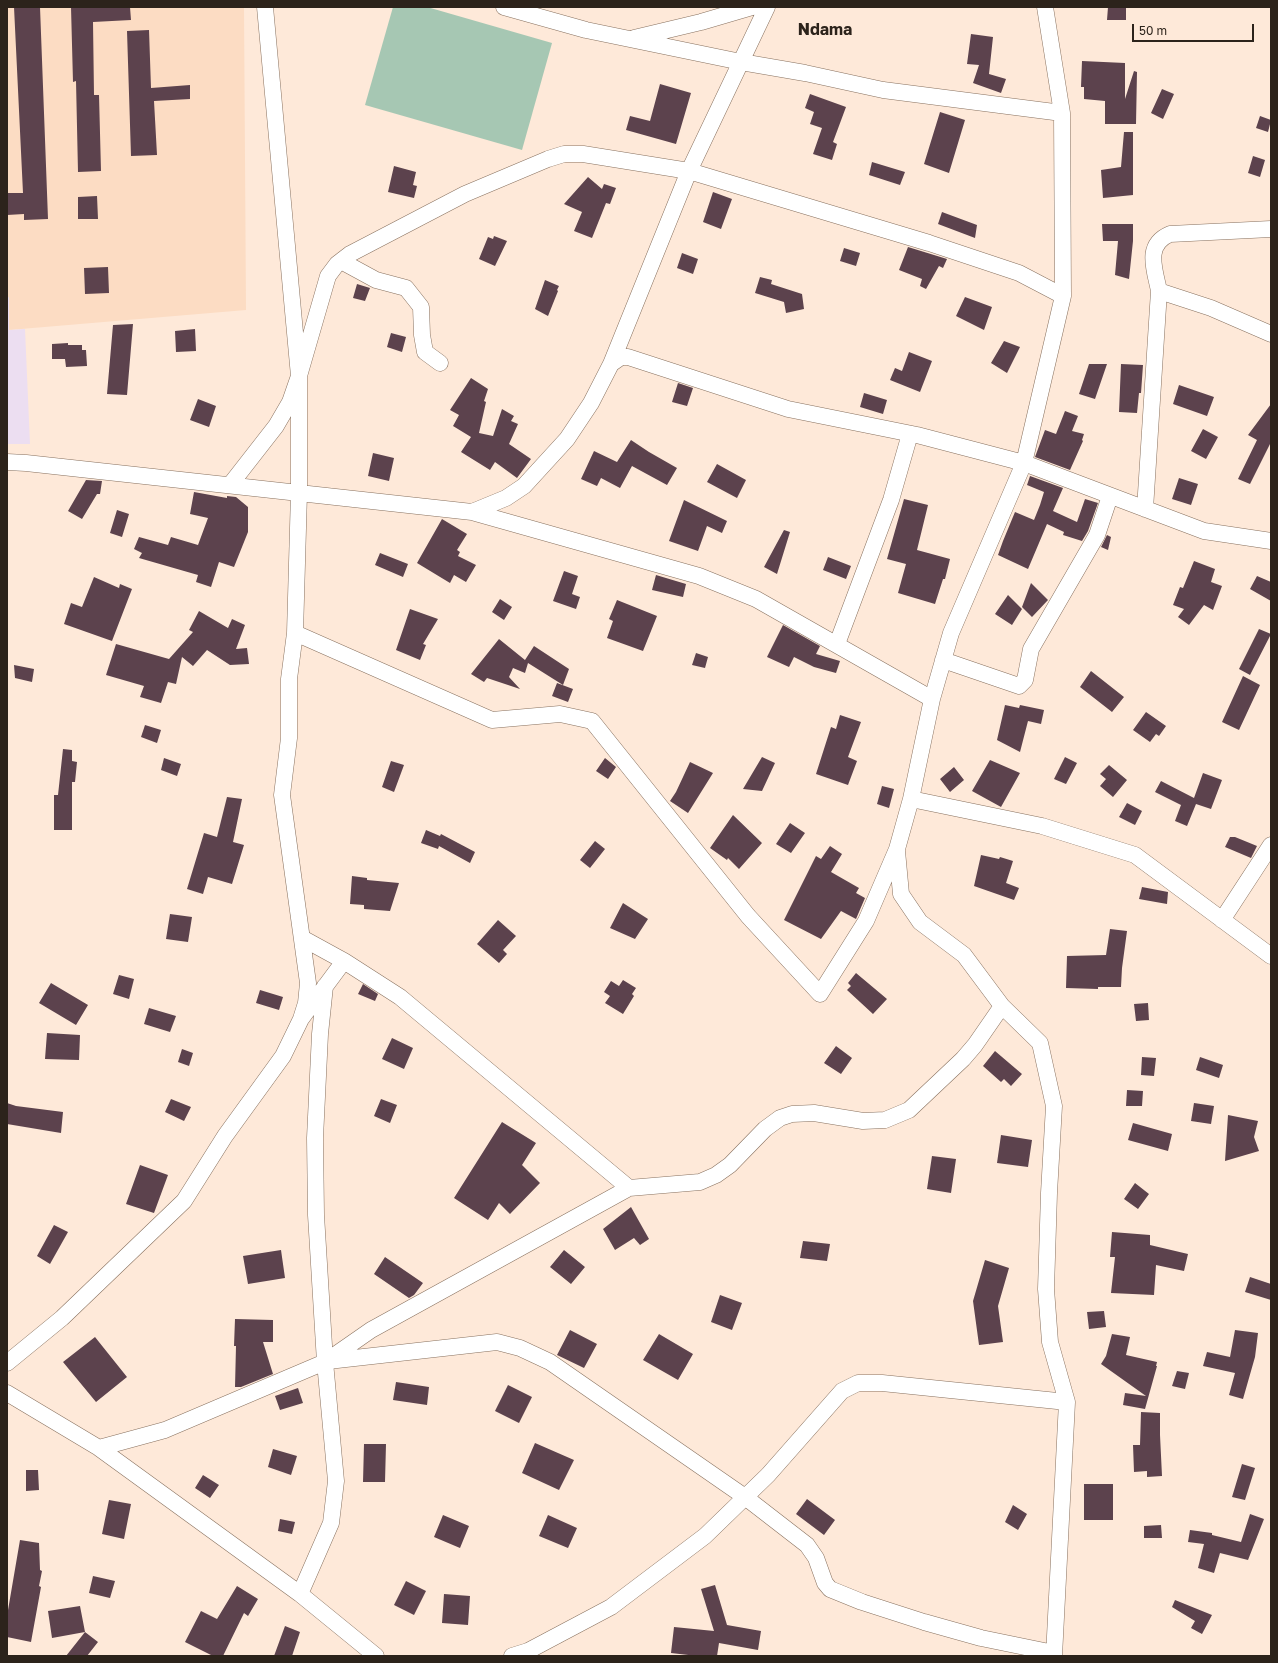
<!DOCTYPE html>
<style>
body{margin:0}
#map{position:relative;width:1278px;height:1663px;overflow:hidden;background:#fee9d9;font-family:"Golos Text",sans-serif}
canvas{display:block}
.frame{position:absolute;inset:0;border:8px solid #2c231b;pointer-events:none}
.scale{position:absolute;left:1132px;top:24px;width:122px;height:18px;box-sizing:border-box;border:2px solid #2c231b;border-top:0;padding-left:5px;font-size:12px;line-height:14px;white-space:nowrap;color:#2c231b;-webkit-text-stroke:3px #fee9d9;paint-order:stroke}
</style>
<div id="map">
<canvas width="1278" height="1663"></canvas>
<div class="frame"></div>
<div class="scale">50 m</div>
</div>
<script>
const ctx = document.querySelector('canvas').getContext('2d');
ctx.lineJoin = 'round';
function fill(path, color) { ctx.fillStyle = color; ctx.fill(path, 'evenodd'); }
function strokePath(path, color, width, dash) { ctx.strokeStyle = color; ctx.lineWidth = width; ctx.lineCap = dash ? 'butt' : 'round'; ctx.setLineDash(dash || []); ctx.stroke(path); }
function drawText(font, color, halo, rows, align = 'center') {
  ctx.font = font + ' "Golos Text",sans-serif'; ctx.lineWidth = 4; ctx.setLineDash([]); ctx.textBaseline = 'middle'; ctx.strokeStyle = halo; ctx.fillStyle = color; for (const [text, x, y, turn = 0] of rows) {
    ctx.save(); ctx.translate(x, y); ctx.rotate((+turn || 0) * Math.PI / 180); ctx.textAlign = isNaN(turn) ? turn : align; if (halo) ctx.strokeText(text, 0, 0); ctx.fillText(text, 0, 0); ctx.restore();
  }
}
const built = new Path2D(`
 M7,7H244L246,310L9,330V298H7Z`);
const medical = new Path2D(`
 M9,297V330L25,329L30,444H7V298Z`);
const green = new Path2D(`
 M393,7H427L552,43L522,150L365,105Z`);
const building = new Path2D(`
 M14,7H40L48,219L24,220V214L7,215V193H23Z
 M71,7H130L131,20L93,22L94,95H99L101,171L78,172L76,81L73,82Z
 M1108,7H1126V20H1107Z
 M149,30L151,88L190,85V99L154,101L157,155L131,156L127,31Z
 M971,34L993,37L989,74L1006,79L1001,93L973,83L979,65L967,64Z
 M1082,61L1125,63V99L1134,71L1137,72L1136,124H1105V101L1084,99V87H1081Z
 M660,84L691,93L676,144L626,130L630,116L650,121Z
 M1162,89L1174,94L1163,119L1151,113Z
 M810,94L846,107L833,142L837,144L832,160L813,154L822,128L810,124L814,112L805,108Z
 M940,112L965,120L949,173L924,164Z
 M1260,116L1271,120L1268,132L1256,128Z
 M1124,132H1133V195L1103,198L1101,170L1121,167Z
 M1253,156L1265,160L1260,177L1248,173Z
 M872,162L905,172L900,185L869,175Z
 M394,166L416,172L413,185L417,186L414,198L388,192Z
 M588,177L602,189L604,184L616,188L610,204L606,203L592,238L574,231L582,212L564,204Z
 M713,192L732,199L721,229L703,222Z
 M97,196L98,219H78V197Z
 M942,212L977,225L975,238L938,224Z
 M1102,224H1133V241L1129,279L1115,275L1118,241H1103Z
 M494,236L507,241L495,266L479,259L488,237L493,239Z
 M908,247L947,259L943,268L939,266L926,289L920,286L922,279L899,270Z
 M844,248L860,253L856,266L840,261Z
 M682,253L698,259L693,274L677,268Z
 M108,267L109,293L85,294L84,268Z
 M760,277L772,280L771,284L802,294L804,309L786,313L784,302L755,293Z
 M545,280L559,286L557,290L558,291L548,316L535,309Z
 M357,284L370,288L365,301L353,298Z
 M965,297L992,307L984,330L956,316Z
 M133,324L127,395L107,394L113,325Z
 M195,329L196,351L176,352L175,331Z
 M391,333L406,337L402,352L387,347Z
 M1004,341L1020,347L1007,373L991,363Z
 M68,343V345H82V350H86L87,366L66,367L65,359H52V344Z
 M909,352L932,361L920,392L890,380L895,368L902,371Z
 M1089,364H1107L1095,399L1079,394Z
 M1121,364L1143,365L1141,393H1139L1137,413L1119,412Z
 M471,378L488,389L484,401L486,402L479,433L493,436L502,409L514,416L511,421L518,424L509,444L531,459L517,478L495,462L490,470L461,452L471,437L453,426L459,415L450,410Z
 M678,383L693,388L687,406L672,402Z
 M1179,385L1214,397L1207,416L1173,404Z
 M864,393L887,400L883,414L860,407Z
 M198,399L216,406L209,427L190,420Z
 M1271,404V442L1250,484L1238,479L1257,440L1248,435Z
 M1065,411L1078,416L1072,431L1084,434L1082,440L1083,441L1070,470L1035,457L1045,430L1056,434Z
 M1203,429L1218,437L1206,459L1191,451Z
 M631,440L649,452L677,468L667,485L632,466L620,488L601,478L597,486L581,479L594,451L617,462Z
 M373,453L394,458L389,481L368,476Z
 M717,464L746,480L737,498L707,482Z
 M1030,476L1063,488L1053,511L1077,522L1085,499L1098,503L1088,531L1082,541L1063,535L1064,532L1047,524L1028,569L998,555L1003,541L1015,512L1034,520L1040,505L1044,492L1027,485Z
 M1179,478L1198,484L1191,505L1172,499Z
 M86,480L102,481L100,494H97L82,519L68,511Z
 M194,492L227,498V496L236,497L248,507V532L234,567L219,562L211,587L196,582L198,575L139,558L142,553L134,549L139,537L168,545L171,537L198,545L208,518L190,514Z
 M904,499L928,505L917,550L950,559L945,579H943L935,604L898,593L906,564L887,559Z
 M684,500L727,521L722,533L707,526L698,551L669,541Z
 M117,510L129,514L122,537L110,533Z
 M442,519L467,534L457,550L460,552L458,556L476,565L466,582L454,575L450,583L417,563Z
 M784,530L790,532L777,574L764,567Z
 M1107,535L1111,537L1108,550L1101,547Z
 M380,553L408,564L403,577L375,565Z
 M828,557L851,566L846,579L823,570Z
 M1194,561L1215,569L1211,582L1222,586L1213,610L1204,605L1189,625L1178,617L1184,609L1173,605L1180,587L1183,588Z
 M564,571L578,576L572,594L580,597L576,609L553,601Z
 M656,575L686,584L683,597L652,590Z
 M1257,576L1271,582V601L1250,589Z
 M94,577L119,588L120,584L132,589L112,641L64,624L71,603L82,607Z
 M1031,583L1048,600L1032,617L1022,607Z
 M1008,595L1022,609L1012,625L995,614Z
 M500,599L512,607L504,620L492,612Z
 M617,600L657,616L643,651L607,638L613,621L609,619Z
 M410,609L438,619L423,644L426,645L420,660L396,650Z
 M199,611L228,628L232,619L245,625L236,649L247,648L249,664L230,665L207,650L193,666L182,657L176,684L168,682L161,703L140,697L144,686L106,675L116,644L169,659L193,632L189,630Z
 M783,625L820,646L816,654L840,661L836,673L814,667L794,657L789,667L767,657Z
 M1259,629L1271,634L1250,675L1239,669Z
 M499,639L525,660L534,646L569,669L563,685L528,663L525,673L513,668L509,677L520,689L487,678L484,682L471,674Z
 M696,653L708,657L705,668L692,665Z
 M14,665L34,669L32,682L15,678Z
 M1091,671L1124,697L1112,712L1080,687Z
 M1243,676L1260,685L1239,730L1222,722Z
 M557,683L573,689L568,702L552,696Z
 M1005,705L1019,708L1020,705L1044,710L1041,724L1028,721L1020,752L997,740Z
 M1146,712L1166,726L1159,736L1156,734L1150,742L1133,730Z
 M840,715L861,722L848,757L857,761L848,785L816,774L831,727L836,729Z
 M145,725L161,730L157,743L141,737Z
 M63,749L72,750V761L77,762L75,782H72V830H54V795H58Z
 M762,757L775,763L762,791L743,789Z
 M1065,757L1077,763L1066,784L1054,779Z
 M164,758L181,764L177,776L161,770Z
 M605,758L616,767L608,779L596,771Z
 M990,760L1020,773L1001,807L972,791Z
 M391,761L404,765L394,792L382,787Z
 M690,762L713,773L688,813L670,801L676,792Z
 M1109,765L1127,780L1113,797L1100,786L1106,779L1100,774Z
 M954,767L964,780L950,792L940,779Z
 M1203,773L1222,780L1211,809L1196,804L1187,826L1175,821L1181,805L1155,792L1161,781L1194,798Z
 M882,786L894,789L889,808L877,804Z
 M227,797L242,799L233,842L244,845L232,884L208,877L203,894L187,889L204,833L217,837Z
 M1127,803L1142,811L1135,825L1119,817Z
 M733,815L762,843L739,869L728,858L727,860L710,848Z
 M790,823L805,833L791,853L776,844Z
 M426,830L440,836L441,834L475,852L470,863L439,846L438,849L421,843Z
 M1230,837H1235L1257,846L1251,858L1225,847Z
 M595,841L605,849L590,868L580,860Z
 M830,846L842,854L831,872L859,888L856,893L865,898L856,919L841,911L821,939L784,920L816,856L821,859Z
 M981,855L999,859L1000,857L1013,861L1006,883L1019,888L1014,900L974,886Z
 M352,876L367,878V880L399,883L390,911L364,909V905L350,904Z
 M1142,887L1168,892L1167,904L1139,899Z
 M623,903L648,919L635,939L610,928Z
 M170,914L192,917L188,942L166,939Z
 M498,920L516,936L503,950L507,954L499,963L477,944Z
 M1110,929L1127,931L1122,968L1121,987H1098V989L1066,988L1067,956L1106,955Z
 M856,973L887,999L873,1014L847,990L851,986L848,983Z
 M119,975L134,979L129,999L113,994Z
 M623,980L636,988L632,994L634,996L623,1014L605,1003L610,996L604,992L611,981L619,986Z
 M51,983L88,1005L76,1025L39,1003Z
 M363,984L378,994L375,1001L358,994Z
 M260,990L283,997L279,1010L256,1003Z
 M1148,1003L1149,1020L1136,1021L1134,1004Z
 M149,1008L176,1016L170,1032L144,1024Z
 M47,1033L80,1035L79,1060L45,1059Z
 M392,1038L413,1048L404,1069L382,1059Z
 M836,1046L852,1058L841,1074L824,1063Z
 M182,1049L193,1053L189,1066L178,1062Z
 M995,1051L1022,1074L1011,1086L1004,1079L1001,1082L983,1066Z
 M1142,1057L1156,1058L1154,1076L1141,1075Z
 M1200,1057L1223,1065L1219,1078L1196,1070Z
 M1127,1090L1143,1091L1142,1106H1126Z
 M171,1099L191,1107L184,1121L165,1112Z
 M381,1099L397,1105L390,1123L374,1116Z
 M7,1103L16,1106L63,1112L61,1133L7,1124Z
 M1194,1103L1214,1106L1211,1124L1191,1121Z
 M1228,1115L1258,1121L1254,1137L1259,1151L1225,1161Z
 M502,1122L536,1143L522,1165L540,1183L510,1214L499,1203L488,1220L454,1198Z
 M1133,1123L1172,1134L1168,1151L1128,1140Z
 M1001,1135L1032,1140L1028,1167L997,1163Z
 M932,1156L956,1159L951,1193L927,1189Z
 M140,1165L168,1175L154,1213L126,1204Z
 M1135,1183L1149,1194L1138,1209L1124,1199Z
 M631,1207L649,1239L640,1245L634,1238L615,1250L603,1229Z
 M54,1225L68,1232L50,1264L37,1256Z
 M1112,1232L1150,1235V1245L1188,1254L1184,1271L1156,1265L1154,1295L1111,1293L1115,1257H1110Z
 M803,1241L830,1244L827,1261L800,1258Z
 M281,1250L285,1278L248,1284L243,1256Z
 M564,1250L585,1267L571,1284L550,1267Z
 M385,1257L423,1283L414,1295L409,1298L374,1274Z
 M985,1260L1009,1268L998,1306L1003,1342L979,1345L973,1301Z
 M1250,1277L1271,1284V1300L1245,1292Z
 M720,1295L742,1303L732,1330L711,1322Z
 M1104,1311L1106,1327L1089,1329L1087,1312Z
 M235,1319L273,1320V1342H263L273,1374L241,1387H235L236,1346H234Z
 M570,1330L597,1344L584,1368L557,1355Z
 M1235,1330L1258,1333L1255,1357L1243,1399L1229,1395L1235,1373L1203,1366L1207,1352L1230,1357Z
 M659,1334L693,1354L678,1380L643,1360Z
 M1112,1334L1130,1337L1126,1355L1157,1362L1156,1366H1157L1145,1409L1123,1405L1125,1393L1146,1396L1101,1364L1106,1356Z
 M95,1337L127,1377L96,1402L63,1362Z
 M1177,1371L1189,1373L1185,1389L1172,1386Z
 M396,1382L429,1387L427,1405L393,1400Z
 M508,1385L532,1397L519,1423L495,1411Z
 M298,1388L303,1403L280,1410L275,1396Z
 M1141,1412L1160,1413V1435L1162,1476L1147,1477V1471L1134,1472L1133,1445H1140Z
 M535,1443L574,1460L559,1490L522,1473Z
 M364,1444H386L385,1482H363Z
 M273,1449L297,1456L291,1475L268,1467Z
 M1242,1464L1255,1468L1245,1500L1232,1497Z
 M26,1470H38L39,1490L26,1491Z
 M203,1475L219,1485L210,1498L195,1488Z
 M1084,1484H1113V1520H1084Z
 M807,1499L835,1520L824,1535L796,1514Z
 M109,1500L131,1504L124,1539L102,1534Z
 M1013,1505L1027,1514L1018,1530L1005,1522Z
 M1250,1514L1264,1519L1248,1560L1220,1553L1214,1573L1198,1568L1204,1544L1188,1542L1190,1530L1212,1533V1535L1241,1542Z
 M443,1515L469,1526L460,1548L434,1537Z
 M548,1515L577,1528L568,1548L539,1536Z
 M280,1519L295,1522L292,1534L278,1531Z
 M1161,1525L1162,1538H1144V1526Z
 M20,1540L39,1543L40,1570L42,1571L39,1586L41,1587L31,1642L7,1637V1616Z
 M93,1576L115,1581L110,1598L89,1593Z
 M406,1581L426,1591L414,1615L394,1605Z
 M715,1585L727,1625L761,1631L758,1650L719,1643L717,1656H697L671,1653L674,1627L714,1631L701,1589Z
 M237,1586L258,1599L248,1616L244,1613L223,1656H213L185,1642L201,1611L217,1619Z
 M444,1594L470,1596L468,1625L442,1623Z
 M1175,1600L1212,1615L1202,1634L1191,1628L1195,1621L1172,1607Z
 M80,1606L85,1632L52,1638L48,1611Z
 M285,1626L300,1632L292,1656H274Z
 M85,1632L98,1642L87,1656H66Z`);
const minor = new Path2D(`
 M265,7L299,376V493L295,633L289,679V738L282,795L308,983L306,1003L301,1019
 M504,7L586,30L741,62L805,73L883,90L1062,113
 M634,38L701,22L752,7
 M341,261L376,280L406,288L421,307L422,335L425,352L440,363
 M1159,291L1211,308L1271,334
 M611,364L689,171L767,7
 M7,462L26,463L472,512L699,576L756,599L932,699
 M230,485L276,426L290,402L299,376L328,276L337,264L350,254L465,194L548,159L564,154H583L689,171L929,243L1019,273L1063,296
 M1145,509L1159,291C1155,270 1144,245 1170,234L1271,229
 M472,512L506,498L524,486L567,439L591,403L611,364L621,357H628L788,409L917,435L1024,463L1204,531L1271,541
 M295,633L492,720L560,714L592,721L748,916L820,994L866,921L897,849L911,799L932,699L951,633L1024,463L1063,296L1062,113L1045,7
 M837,644L891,500L910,434
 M943,660L1019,686L1025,680L1031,649L1097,535L1110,496
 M911,799L1042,826L1135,855L1271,956
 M897,851L901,894L920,922L964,955L1002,1006L1040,1043L1054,1106L1049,1193L1046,1289L1050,1342L1067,1402L1054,1656
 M1222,920L1271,845
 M302,938L344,961L400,997L629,1188
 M328,1361L497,1342L520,1348L550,1362L745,1497L807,1545L816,1558L825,1583L830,1589L862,1602L924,1622L981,1638L1054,1653
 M7,1363L62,1318L184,1201L225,1136L283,1056L301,1019L344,961
 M7,1393L99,1448L300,1594L376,1656
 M99,1448L165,1430L325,1362L371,1330L629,1188L700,1182L716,1175L730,1165L765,1129L780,1118L792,1114L814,1113L863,1121L885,1120L909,1110L963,1059L975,1045L1002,1006
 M300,1594L331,1523L336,1481L325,1362L316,1215L315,1138L320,1034L325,986
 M512,1656L528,1651L611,1607L705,1536L768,1475L842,1391L858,1383H882L1067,1402`);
const districtNames = [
 ["Ndama",825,30]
];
fill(built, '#fcdcc3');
fill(medical, '#ecdef1');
fill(green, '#a6c7b3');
fill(building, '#5c424d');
strokePath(minor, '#88715f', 17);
strokePath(minor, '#fff', 16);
drawText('bold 16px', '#2c231b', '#fee9d9', districtNames);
</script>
